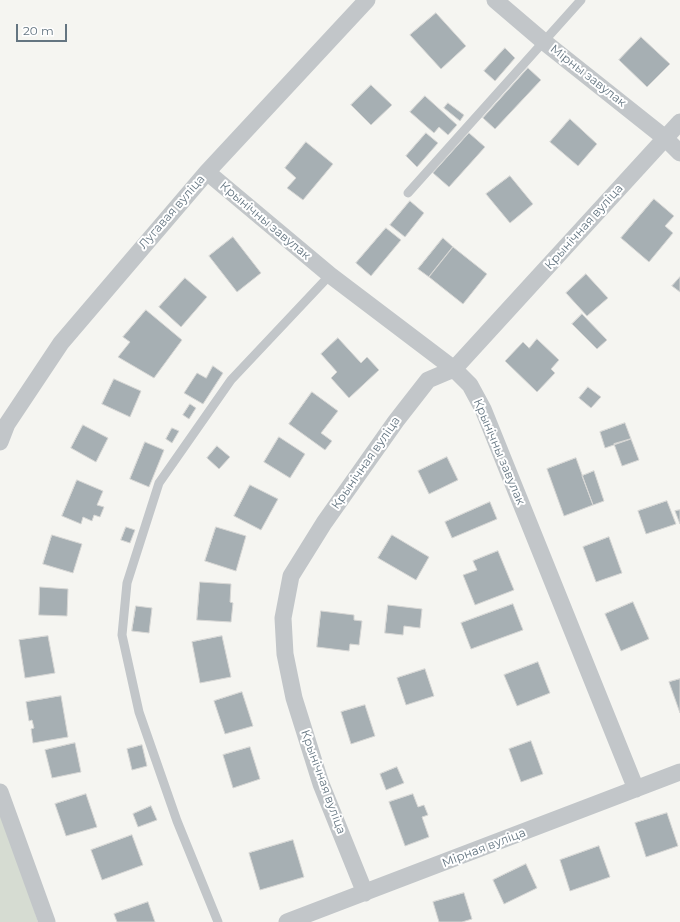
<!DOCTYPE html>
<meta charset="utf-8">
<style>
body{margin:0}
#map{position:relative;width:680px;height:922px;overflow:hidden;background:#f5f5f1;font-family:Montserrat,sans-serif}
canvas{display:block}
.scale{position:absolute;left:16px;top:24px;width:51px;height:18px;box-sizing:border-box;border:2px solid #647581;border-top:0;padding-left:5px;font-size:12px;line-height:14px;white-space:nowrap;color:#647581;-webkit-text-stroke:3px #fff;paint-order:stroke}
</style>
<div id="map">
<canvas width="680" height="922"></canvas>
<div class="scale">20 m</div>
</div>
<script>
const ctx = document.querySelector('canvas').getContext('2d');
ctx.lineJoin = 'round';
function fill(path, color) { ctx.fillStyle = color; ctx.fill(path, 'evenodd'); }
function strokePath(path, color, width, dash) { ctx.strokeStyle = color; ctx.lineWidth = width; ctx.lineCap = dash ? 'butt' : 'round'; ctx.setLineDash(dash || []); ctx.stroke(path); }
function drawText(font, color, halo, rows, align = 'center') {
  ctx.font = font + ' Montserrat,sans-serif'; ctx.lineWidth = 4; ctx.setLineDash([]); ctx.textBaseline = 'middle'; ctx.strokeStyle = halo; ctx.fillStyle = color; for (const [text, x, y, turn = 0] of rows) {
    ctx.save(); ctx.translate(x, y); ctx.rotate((+turn || 0) * Math.PI / 180); ctx.textAlign = isNaN(turn) ? turn : align; if (halo) ctx.strokeText(text, 0, 0); ctx.fillText(text, 0, 0); ctx.restore();
  }
}
const green = new Path2D(`
 M0,803L38,922H0Z`);
const building = new Path2D(`
 M436,13L466,46L441,69L410,35Z
 M641,37L670,64L647,87L619,60Z
 M505,48L515,58L495,81L484,71Z
 M528,68L541,80L495,129L483,118Z
 M371,85L392,105L371,125L351,105Z
 M425,96L457,125L448,135L439,127L434,133L410,112Z
 M448,103L464,115L460,121L444,108Z
 M570,119L597,144L578,166L550,142Z
 M426,133L438,143L417,167L406,156Z
 M469,133L485,147L449,187L433,173Z
 M306,142L333,164L303,200L287,188L296,178L285,168Z
 M510,176L533,204L510,223L486,194Z
 M654,199L674,216L665,226L673,233L649,262L621,238Z
 M410,201L424,213L405,237L390,225Z
 M386,228L401,240L371,276L356,263Z
 M233,237L261,273L237,292L209,256Z
 M443,238L453,247L429,277L418,269Z
 M453,247L487,274L463,304L429,277Z
 M586,274L608,298L587,316L566,293Z
 M680,277V292L672,286Z
 M185,278L207,297L181,327L159,307Z
 M146,310L182,340L154,378L118,357L130,342L123,337Z
 M582,314L607,340L597,349L572,324Z
 M338,338L361,363L367,357L379,370L349,398L331,378L337,372L321,354Z
 M537,339L559,360L551,369L555,373L537,392L505,361L523,342L529,348Z
 M213,366L223,373L203,404L184,393L197,373L206,378Z
 M114,379L141,391L130,417L102,404Z
 M588,387L601,397L591,408L579,398Z
 M312,392L338,411L321,433L332,441L325,450L289,424Z
 M190,404L196,408L189,419L183,415Z
 M625,423L631,439L605,448L600,432Z
 M83,425L108,438L96,462L71,448Z
 M172,428L179,431L172,443L166,439Z
 M279,437L305,454L290,478L264,462Z
 M631,439L639,460L622,466L614,444Z
 M145,442L164,450L149,487L130,479Z
 M217,446L230,457L219,469L207,458Z
 M447,457L458,480L429,494L418,471Z
 M576,458L593,505L564,516L547,469Z
 M594,471L604,501L593,505L582,476Z
 M77,480L103,491L97,505L104,507L100,517L94,515L92,521L83,517L81,524L62,516Z
 M250,485L278,499L261,530L234,516Z
 M667,501L676,524L646,534L638,511Z
 M490,502L497,519L452,538L445,522Z
 M680,510V524L675,511Z
 M126,527L135,530L130,543L121,540Z
 M216,527L246,536L236,571L205,561Z
 M52,535L82,544L73,573L43,564Z
 M392,535L429,557L416,580L378,558Z
 M609,537L622,573L596,582L583,547Z
 M498,551L514,590L475,605L463,575L477,570L473,561Z
 M200,582L231,584L230,602L233,603L231,622L197,620Z
 M40,587L68,589L67,616L39,615Z
 M633,602L649,639L621,651L605,614Z
 M513,604L523,630L471,649L461,623Z
 M388,605L422,609L420,628L404,626L403,635L385,633Z
 M136,606L152,608L149,633L132,631Z
 M321,611L354,615V620L362,621L359,645L350,644L349,651L317,647Z
 M48,636L55,673L25,678L19,640Z
 M222,636L231,677L200,683L192,642Z
 M538,662L550,693L517,706L504,675Z
 M425,669L434,696L406,705L397,678Z
 M680,679V713L669,682Z
 M242,692L253,726L225,734L214,701Z
 M61,696L68,737L33,743L31,729L34,728L32,720L29,721L26,702Z
 M365,705L375,736L351,744L341,712Z
 M531,741L543,774L521,782L509,749Z
 M75,743L81,772L52,778L45,750Z
 M142,745L147,766L132,770L127,749Z
 M250,747L260,779L233,788L223,755Z
 M397,767L404,783L386,790L380,774Z
 M86,794L97,827L66,836L55,804Z
 M413,794L418,807L424,805L428,815L422,817L429,837L405,846L389,802Z
 M151,806L157,820L138,827L133,814Z
 M667,813L678,846L646,857L635,823Z
 M132,835L143,865L102,880L91,850Z
 M293,840L304,877L260,890L249,853Z
 M599,846L610,877L570,891L560,860Z
 M526,864L537,888L504,904L493,880Z
 M464,893L472,919L462,922H439L433,902Z
 M148,902L155,922H117L114,914Z`);
const service = new Path2D(`
 M408,193L581,0
 M218,922L177,821L139,712L122,635L127,583L159,483L231,380L330,275`);
const minor = new Path2D(`
 M495,0L543,41L665,138L680,153
 M207,172L330,275L454,369L470,385L483,409L636,789
 M0,442L7,424L61,343L207,172L367,0
 M0,792L47,922
 M365,893L321,784L294,698L285,654L283,618L291,576L324,523L396,421L428,380L454,369L680,122
 M287,922L680,772`);
const streetNames = [
 ["Мірны завулак",588,76,38],
 ["Лугавая вуліца",172,212,-49],
 ["Крынічны завулак",265,221,40],
 ["Крынічная вуліца",584,227,-48],
 ["Крынічны завулак",499,452,67],
 ["Крынічная вуліца",366,463,-55],
 ["Крынічная вуліца",323,782,70],
 ["Мірная вуліца",484,848,-21]
];
fill(green, '#d6dcd2');
fill(building, '#a6afb3');
strokePath(building, '#d6d6d4', 1);
strokePath(service, '#c2c6c9', 9);
strokePath(minor, '#c2c6c9', 17);
drawText('12px', '#647581', '#fff', streetNames);
</script>
